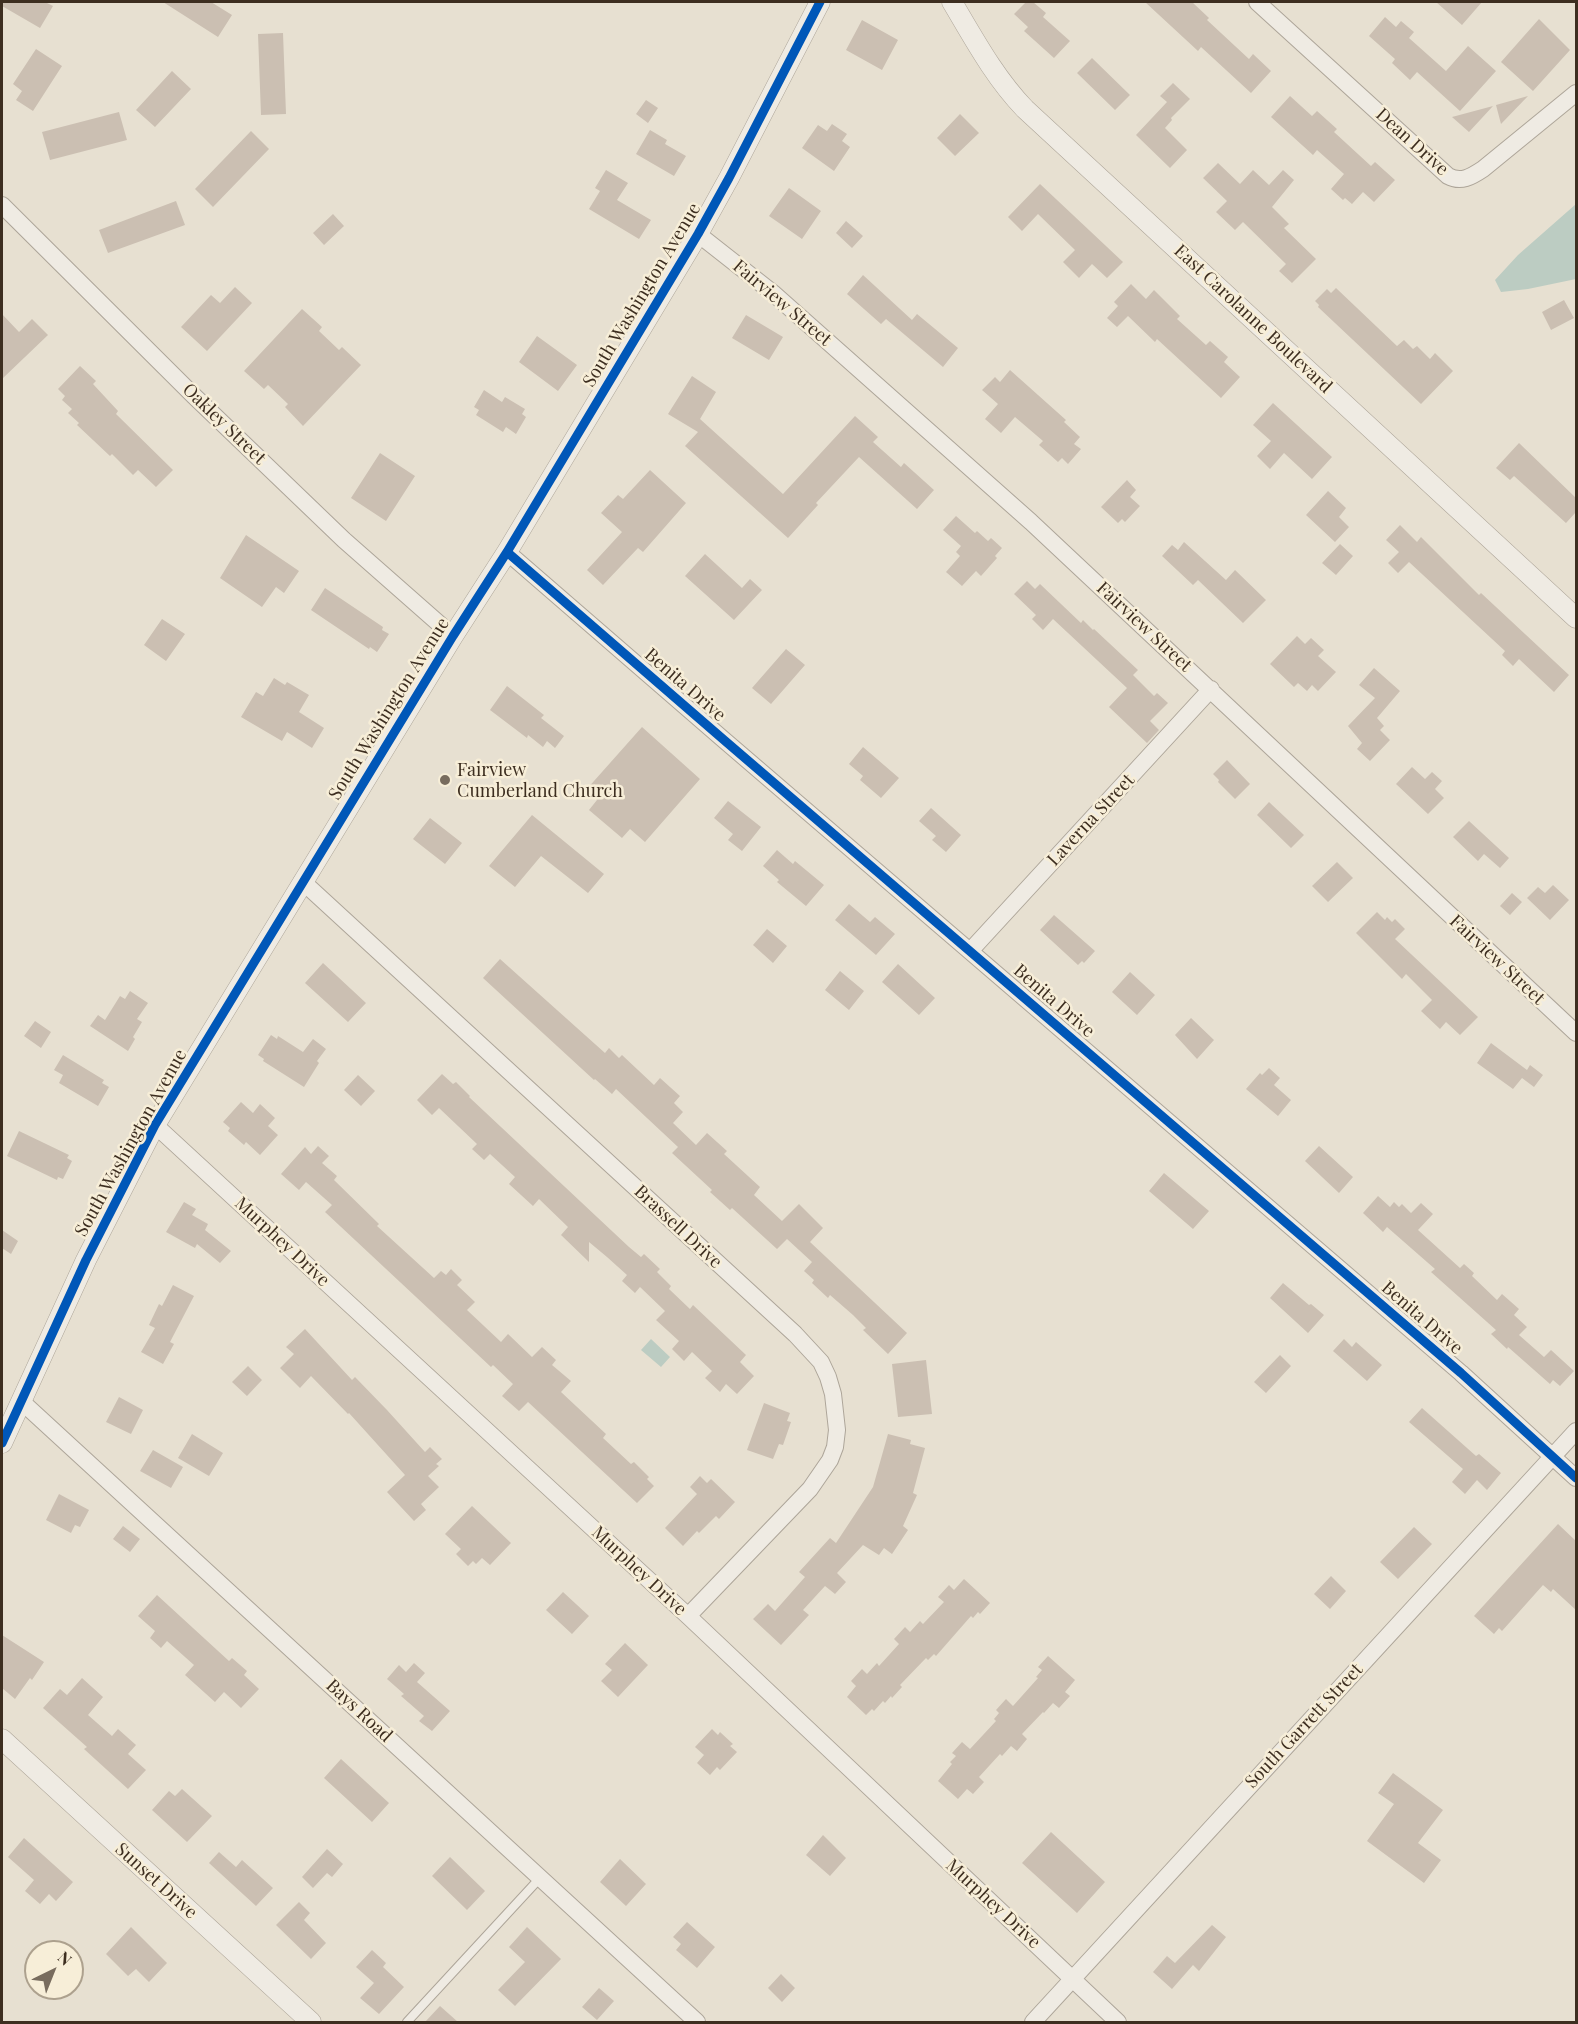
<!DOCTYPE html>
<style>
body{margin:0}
#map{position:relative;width:1578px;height:2024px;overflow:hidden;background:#e7e0d1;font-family:"Playfair Display",serif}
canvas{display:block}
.frame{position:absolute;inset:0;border:3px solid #3d2e20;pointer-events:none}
.north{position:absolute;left:24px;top:1940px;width:60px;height:60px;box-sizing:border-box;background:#f7eed8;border:2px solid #ada18e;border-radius:50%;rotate:43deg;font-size:16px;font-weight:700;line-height:24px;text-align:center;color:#3d2e20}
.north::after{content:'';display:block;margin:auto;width:21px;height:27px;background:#786c5e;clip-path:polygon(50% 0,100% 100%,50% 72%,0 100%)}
</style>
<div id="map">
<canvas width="1578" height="2024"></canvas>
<div class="frame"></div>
<div class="north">N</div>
</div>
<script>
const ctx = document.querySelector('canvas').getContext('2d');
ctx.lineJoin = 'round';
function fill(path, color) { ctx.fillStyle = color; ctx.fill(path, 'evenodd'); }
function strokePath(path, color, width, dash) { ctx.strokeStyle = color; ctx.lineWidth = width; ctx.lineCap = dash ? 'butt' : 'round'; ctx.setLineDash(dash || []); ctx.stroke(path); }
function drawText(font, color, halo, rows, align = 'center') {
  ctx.font = font + ' "Playfair Display",serif'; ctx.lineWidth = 5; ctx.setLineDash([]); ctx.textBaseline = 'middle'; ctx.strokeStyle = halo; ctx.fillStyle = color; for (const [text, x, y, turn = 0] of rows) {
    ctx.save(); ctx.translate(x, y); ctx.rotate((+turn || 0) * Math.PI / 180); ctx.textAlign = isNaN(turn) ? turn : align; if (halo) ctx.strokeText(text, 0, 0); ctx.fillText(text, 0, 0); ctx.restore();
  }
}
const water = new Path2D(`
 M1576,204V279L1528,289L1501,292L1495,280L1518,255Z
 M651,1339L670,1357L661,1367L641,1350Z`);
const building = new Path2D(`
 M2,2H45L53,6L40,28L2,6Z
 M163,2H211L232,15L218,37Z
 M1026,2H1033L1046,13L1043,17L1070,41L1054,58L1024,31L1028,27L1014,14Z
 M1145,2H1192L1209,18L1207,20L1249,59L1253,54L1271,71L1251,93L1201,47L1198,51Z
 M1436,2H1482L1462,25Z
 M1385,17L1396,27L1401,21L1414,32L1409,38L1446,71L1468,46L1496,71L1460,111L1417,72L1410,80L1392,63L1395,59L1369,36Z
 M1539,19L1570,50L1533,91L1501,62Z
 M862,20L898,40L882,70L846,50Z
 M283,33L286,114L261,115L258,34Z
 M36,49L62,66L33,111L16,100L22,91L13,84Z
 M1092,58L1130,95L1115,110L1077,73Z
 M172,71L191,89L155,127L136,110Z
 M1173,83L1190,99L1171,118L1172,120L1165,128L1187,150L1170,168L1136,135L1167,102L1160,96Z
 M1290,96L1312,116L1317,111L1337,129L1334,132L1371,166L1375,162L1395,180L1374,202L1363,192L1352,204L1345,198L1343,200L1331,189L1344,174L1317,150L1313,155L1271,117Z
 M1528,96L1501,124L1496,105Z
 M646,100L658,108L648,123L636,114Z
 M1493,106L1469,132L1452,117Z
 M119,112L127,140L50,160L42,132Z
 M960,114L979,133L955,156L937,138Z
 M832,124L847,134L842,141L850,147L834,171L802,148L818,125L827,131Z
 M650,130L667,140L665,144L686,156L674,176L636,154Z
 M251,131L269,149L213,207L195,189Z
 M1218,163L1240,184L1253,170L1269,185L1283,170L1294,180L1272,207L1289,224L1284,228L1316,259L1292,283L1279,271L1286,264L1243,222L1235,230L1216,212L1227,201L1203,178Z
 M606,170L628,183L617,200L651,220L639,239L589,209L600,191L595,188Z
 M1040,184L1123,262L1107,278L1092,264L1079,278L1063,262L1075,250L1038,214L1022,231L1008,217Z
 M789,188L821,211L802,239L769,216Z
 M176,201L185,225L108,253L99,230Z
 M333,214L344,226L324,245L313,233Z
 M846,221L863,236L852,248L836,233Z
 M863,275L912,320L917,314L958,348L943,367L886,319L881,324L847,294Z
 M1131,284L1146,299L1154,290L1180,316L1177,319L1206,345L1210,341L1228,357L1224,362L1240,377L1221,398L1157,339L1155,342L1128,316L1117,327L1107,318L1118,306L1114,302Z
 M235,287L252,303L207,351L181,327L211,295L220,303Z
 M1336,288L1397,346L1404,340L1413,349L1417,346L1430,359L1435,353L1453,371L1421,404L1318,307L1319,305L1315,301L1327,289L1331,293Z
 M1564,300L1574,318L1551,330L1542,312Z
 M302,309L322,327L319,331L339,350L342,347L361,365L303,426L285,407L288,404L268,385L264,389L244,371Z
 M2,314L19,332L32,319L48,335L2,379Z
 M746,315L783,337L769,360L732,338Z
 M537,336L577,365L558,391L519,362Z
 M80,366L96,381L93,384L118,411L116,414L173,470L156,487L138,470L133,475L112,454L110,456L77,425L79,423L68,413L72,409L62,400L65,396L58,389Z
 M1010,370L1066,420L1064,422L1080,437L1074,444L1081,449L1068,464L1062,458L1058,462L1039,445L1043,441L1015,417L1001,433L985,419L998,404L982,390L995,377L1000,382Z
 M692,376L716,392L700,419L783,494L855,416L878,437L873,442L901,467L904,463L934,490L917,509L859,457L816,503L818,505L788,538L685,446L698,432L668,414Z
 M484,390L502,402L505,397L525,409L522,414L526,417L516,434L506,427L503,432L476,415L479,410L474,407Z
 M1273,403L1332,457L1312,479L1284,453L1270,469L1257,456L1271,441L1253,425Z
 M1519,443L1576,498V512L1566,523L1514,476L1510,480L1496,468Z
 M380,453L415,476L386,521L351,498Z
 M650,470L686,503L643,552L638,548L603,585L587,570L622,532L601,513L618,495L623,499Z
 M1127,480L1136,490L1130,497L1140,506L1125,522L1122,519L1118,523L1101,507Z
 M1328,491L1346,508L1339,517L1349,527L1335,542L1306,515Z
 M956,516L975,533L977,531L988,541L991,538L1002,548L995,556L997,558L981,576L976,571L962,586L946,572L960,556L956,552L961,546L943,530Z
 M1400,525L1417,542L1421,537L1479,595L1481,593L1569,675L1554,692L1519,659L1513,666L1502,655L1505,651L1409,562L1398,573L1388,563L1399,552L1386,540Z
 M246,535L299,571L284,593L276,587L262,607L220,578Z
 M1184,542L1226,580L1235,570L1266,600L1243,623L1198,580L1193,585L1162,556L1172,545L1178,550Z
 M1340,544L1353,556L1336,575L1322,563Z
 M705,554L742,588L750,579L762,590L734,620L685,576Z
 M1027,581L1035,589L1040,584L1081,623L1083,620L1093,630L1094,629L1138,670L1133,675L1154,696L1157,693L1168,703L1150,721L1159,730L1147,743L1109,707L1127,688L1053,619L1043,630L1032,619L1036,615L1014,594Z
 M325,588L383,627L382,630L389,634L377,652L370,647L369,649L311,610Z
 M162,619L185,634L166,661L144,645Z
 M1297,636L1305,644L1311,638L1324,650L1318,656L1336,672L1318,691L1312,685L1307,691L1298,683L1294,687L1270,664Z
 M786,649L805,665L771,704L752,688Z
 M1374,668L1400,691L1377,718L1384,726L1380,730L1390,740L1370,761L1357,749L1362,743L1348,726L1375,698L1359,685Z
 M274,678L285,685L287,682L309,695L299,712L324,728L312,748L287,732L282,741L241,717L256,692L263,696Z
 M507,686L544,715L541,718L564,736L555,748L547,741L543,747L528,735L527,738L490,710Z
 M642,727L700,779L645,842L630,829L622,838L589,810L597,800L586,790Z
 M863,747L899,778L881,798L860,780L863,776L849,764Z
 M1227,760L1250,784L1235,799L1218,782L1219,780L1213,774Z
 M1412,767L1425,779L1432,772L1442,781L1435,789L1444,798L1428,814L1396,784Z
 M728,801L761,827L742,851L728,840L733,834L714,818Z
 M1269,802L1304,835L1291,848L1257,815Z
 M931,808L961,835L946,852L932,840L936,836L919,821Z
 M532,815L604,874L588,893L541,856L515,887L489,866Z
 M430,818L462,843L445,864L413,839Z
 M1469,821L1509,858L1500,868L1484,854L1478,861L1453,837Z
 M777,850L793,864L795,861L824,885L806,906L777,882L779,880L763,866Z
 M1337,862L1353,878L1328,902L1312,886Z
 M1553,885L1569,900L1550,920L1527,898L1538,887L1545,893Z
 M1512,893L1522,902L1510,915L1500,906Z
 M849,904L870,922L875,917L895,934L876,955L835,920Z
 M1377,912L1385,920L1387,917L1392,922L1395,919L1405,929L1395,939L1478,1017L1460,1035L1446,1022L1440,1029L1421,1011L1432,1000L1406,974L1402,979L1356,933Z
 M1054,915L1095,951L1084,963L1082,961L1078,965L1040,930Z
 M767,929L787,946L773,963L753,945Z
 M500,959L605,1053L609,1048L619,1058L622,1055L654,1085L660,1078L680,1096L674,1103L683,1112L673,1123L696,1145L707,1133L727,1151L724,1154L760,1187L754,1195L782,1221L799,1204L823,1228L810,1242L907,1333L888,1354L863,1330L866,1328L853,1315L830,1295L828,1298L812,1283L814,1280L804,1271L812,1262L787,1239L777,1249L732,1208L730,1210L710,1192L712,1190L672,1153L678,1147L616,1089L612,1094L595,1079L594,1080L483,978Z
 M323,963L366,1003L348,1022L305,983Z
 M898,964L935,998L919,1015L882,982Z
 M840,971L864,991L849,1010L825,990Z
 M1130,972L1155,995L1137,1015L1112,992Z
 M130,991L148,1003L137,1019L142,1022L133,1037L135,1039L128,1051L90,1026L98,1015L105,1020L120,996L125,999Z
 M1191,1018L1214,1040L1197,1059L1175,1035Z
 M35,1021L51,1032L41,1048L24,1036Z
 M271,1035L277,1039L278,1036L303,1052L313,1039L326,1049L317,1061L319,1063L304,1087L263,1061L264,1059L258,1055Z
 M1491,1043L1527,1070L1530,1065L1543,1075L1534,1087L1522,1078L1513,1089L1477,1063Z
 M63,1055L104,1080L102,1083L109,1087L98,1106L59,1083L63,1075L54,1070Z
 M1269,1068L1280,1078L1274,1085L1291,1100L1278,1116L1246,1089L1260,1073L1262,1075Z
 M442,1074L453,1084L456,1082L470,1096L469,1097L629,1247L641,1257L644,1254L660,1269L657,1272L671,1286L669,1289L690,1309L693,1305L746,1355L740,1362L754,1376L737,1394L726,1384L720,1392L705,1378L712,1371L692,1352L684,1361L672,1349L679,1341L656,1320L665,1311L640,1287L635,1293L622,1281L627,1275L607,1257L589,1242V1262L561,1235L568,1227L539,1199L533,1206L509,1184L515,1177L490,1154L484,1160L472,1149L477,1144L439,1108L432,1115L417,1100Z
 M358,1075L375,1091L361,1106L344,1090Z
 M241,1102L253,1113L260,1104L275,1118L268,1126L278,1135L260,1155L246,1142L244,1145L228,1131L230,1128L223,1122Z
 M19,1131L69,1155L67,1158L72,1161L63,1179L58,1177L57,1180L7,1156Z
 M318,1146L329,1156L322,1163L337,1176L334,1180L379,1224L377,1226L434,1278L441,1271L446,1275L451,1269L462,1280L457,1285L475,1302L467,1310L501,1342L508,1334L532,1357L542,1347L556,1360L552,1365L571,1381L561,1392L606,1434L603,1438L631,1464L634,1462L649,1477L647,1479L654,1486L637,1503L528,1402L519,1411L502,1396L513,1384L493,1365L491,1367L325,1212L332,1205L306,1182L299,1190L281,1174L305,1147L311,1154Z
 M1319,1146L1353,1177L1339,1193L1305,1161Z
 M1164,1173L1209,1211L1193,1229L1149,1191Z
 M1378,1196L1390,1207L1394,1202L1399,1207L1402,1204L1411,1213L1421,1203L1433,1214L1418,1230L1460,1268L1464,1264L1474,1273L1472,1276L1497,1300L1502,1294L1519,1309L1514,1315L1527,1327L1519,1335L1544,1357L1551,1350L1574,1371L1560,1386L1553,1380L1550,1384L1508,1347L1507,1349L1491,1334L1496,1330L1431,1272L1435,1269L1387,1227L1383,1232L1363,1213Z
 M184,1202L196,1209L192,1215L208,1224L205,1230L231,1251L220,1263L197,1244L195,1248L166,1232Z
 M2,1230L18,1241L11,1254L2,1248Z
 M1283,1283L1309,1305L1311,1304L1324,1315L1308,1333L1270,1298Z
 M173,1285L194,1296L170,1342L174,1344L163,1364L141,1352L155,1328L149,1325L159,1304L162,1306Z
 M305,1329L352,1380L355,1377L387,1410L425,1452L430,1447L442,1459L436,1464L439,1466L428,1476L439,1487L421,1504L426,1510L414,1521L387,1492L405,1475L349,1413L348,1414L311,1376L300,1388L280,1368L294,1354L286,1347Z
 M1344,1339L1352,1347L1356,1342L1382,1365L1367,1381L1333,1351Z
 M1280,1355L1291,1366L1266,1393L1254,1382Z
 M926,1360L932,1414L898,1417L892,1364Z
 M248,1366L262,1380L247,1396L232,1382Z
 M119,1397L143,1410L131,1434L106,1422Z
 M764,1403L790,1413L787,1421L791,1422L783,1445L779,1444L773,1459L747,1450Z
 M1422,1408L1476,1456L1479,1454L1501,1473L1487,1490L1477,1480L1465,1494L1452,1482L1463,1469L1409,1422Z
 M192,1434L223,1453L209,1476L178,1458Z
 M888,1434L911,1440L910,1444L925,1448L913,1493L917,1495L903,1526L908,1530L892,1554L884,1548L879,1555L863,1545L837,1573L846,1582L835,1594L825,1586L803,1610L809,1615L781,1645L753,1619L768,1604L775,1611L805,1577L799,1572L830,1538L836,1543L873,1487Z
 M153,1450L183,1467L171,1488L140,1471Z
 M700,1476L707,1483L711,1479L735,1502L719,1519L716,1516L699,1533L697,1531L683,1546L665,1528L697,1494L690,1487Z
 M59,1494L89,1510L80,1527L75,1525L71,1533L46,1520Z
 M472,1506L511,1543L490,1565L482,1558L476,1564L473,1561L468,1566L456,1554L461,1549L445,1534Z
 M1558,1524L1576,1541V1610L1553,1589L1551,1592L1543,1585L1502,1631L1499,1628L1494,1634L1474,1616Z
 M123,1526L140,1539L130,1552L113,1539Z
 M1414,1527L1432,1544L1398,1579L1380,1562Z
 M1331,1576L1346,1591L1330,1609L1314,1594Z
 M964,1579L990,1603L980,1614L978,1612L973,1618L971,1616L936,1656L934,1654L928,1660L926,1658L900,1685L902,1687L892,1698L891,1696L885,1703L883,1701L874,1711L872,1709L866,1715L847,1697L856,1686L851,1681L862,1669L867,1674L877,1663L879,1666L899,1644L894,1639L905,1627L910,1632L920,1621L923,1624L944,1602L938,1597L949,1585L954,1590Z
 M563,1592L589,1616L572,1634L546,1610Z
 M157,1595L229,1661L232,1658L247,1671L244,1675L259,1689L241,1708L224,1692L215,1702L185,1675L194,1665L167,1641L161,1648L150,1638L155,1631L138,1616Z
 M2,1635L44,1662L32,1680L30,1678L15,1699L2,1688Z
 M625,1643L648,1665L618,1697L601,1681L612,1670L605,1664Z
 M1048,1656L1075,1680L1065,1692L1070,1696L1059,1708L1053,1703L1044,1713L1043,1712L1022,1734L1027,1739L1017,1751L1011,1746L1002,1756L1000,1754L979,1777L984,1782L973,1794L967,1789L958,1799L938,1781L952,1764L950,1762L956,1756L952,1753L962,1742L970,1749L996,1721L994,1719L999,1713L996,1710L1006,1699L1013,1706L1038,1678L1036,1677L1042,1670L1038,1667Z
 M414,1663L425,1673L417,1682L450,1711L432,1731L419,1721L424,1716L401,1696L404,1694L387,1679L399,1665L406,1672Z
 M82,1678L103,1697L88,1715L112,1736L118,1729L136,1745L128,1754L146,1770L128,1789L84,1749L87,1747L43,1708L60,1689L67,1695Z
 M712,1729L718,1735L720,1732L733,1744L730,1746L737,1752L720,1770L717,1767L710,1775L697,1763L704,1755L695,1747Z
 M341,1759L389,1803L372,1822L324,1778Z
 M1393,1773L1443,1810L1418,1843L1441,1860L1424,1883L1367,1841L1394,1804L1378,1793Z
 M182,1789L212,1816L187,1842L152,1810L169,1791L175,1796Z
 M1051,1832L1105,1882L1077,1913L1022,1863Z
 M823,1835L846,1858L830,1876L806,1855Z
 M24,1838L73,1882L56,1901L49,1894L40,1904L25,1891L34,1880L8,1857Z
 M327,1849L343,1864L332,1877L327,1873L313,1888L302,1877Z
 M219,1852L236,1867L242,1860L273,1888L256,1906L209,1863Z
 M450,1857L485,1891L467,1910L432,1876Z
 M620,1859L646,1884L626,1906L600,1882Z
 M299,1902L310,1913L304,1920L326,1943L311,1959L276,1925Z
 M687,1922L715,1947L697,1968L676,1950L681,1944L673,1937Z
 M1212,1925L1226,1937L1199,1971L1193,1965L1172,1989L1153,1972L1167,1956L1175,1963Z
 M131,1927L167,1963L149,1982L136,1969L128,1976L106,1954Z
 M527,1927L561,1959L515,2006L498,1990L525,1962L509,1947Z
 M372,1950L386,1963L383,1967L404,1987L379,2014L360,1998L374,1983L356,1967Z
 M781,1974L795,1988L782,2002L768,1988Z
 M599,1988L614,2001L597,2020L582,2007Z
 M440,2006L458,2022H425Z`);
const service = new Path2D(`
 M407,2022L540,1878`);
const minor = new Path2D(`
 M1257,2L1448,176C1461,183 1471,177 1483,169L1576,93
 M2,205L194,396L344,540L453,636
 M698,234L773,293L1031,522L1576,1033
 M507,552L724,740L1461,1373L1576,1478
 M302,881L795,1334L821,1362L828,1377L833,1394L837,1430L835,1447L830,1460L810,1489L688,1616
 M971,950L1211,689
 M155,1125L688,1616L1118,2022
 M21,1401L697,2022
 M1033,2022L1576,1431`);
const tertiary = new Path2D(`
 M952,2C974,39 995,78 1025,109L1576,618
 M2,1443L86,1260L155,1125L453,636L507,552L698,234L729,178L820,2
 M2,1739L311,2022`);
const cycleway = new Path2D(`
 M507,552L724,740L1461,1373L1576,1478
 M2,1443L86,1260L155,1125L453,636L507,552L698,234L729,178L820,2`);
const markers = [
 [445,780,6,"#786c5e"]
];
const streetNames = [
 ["Dean Drive",1412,142,42],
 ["South Washington Avenue",642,295,-59],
 ["Fairview Street",782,303,40],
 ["East Carolanne Boulevard",1253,319,43],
 ["Oakley Street",224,424,44],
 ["Fairview Street",1144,627,43],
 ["Benita Drive",685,685,41],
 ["South Washington Avenue",389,709,-58],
 ["Laverna Street",1091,820,-47],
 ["Fairview Street",1497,960,43],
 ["Benita Drive",1054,1001,41],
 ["South Washington Avenue",131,1143,-61],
 ["Brassell Drive",678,1227,43],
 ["Murphey Drive",282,1242,43],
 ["Benita Drive",1422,1318,41],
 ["Murphey Drive",639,1571,43],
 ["Bays Road",359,1711,43],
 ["South Garrett Street",1304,1726,-47],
 ["Sunset Drive",156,1881,42],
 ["Murphey Drive",993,1904,43]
];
const poiNames = [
 ["Fairview",457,770],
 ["Cumberland Church",457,791]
];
fill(water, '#bcccc2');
fill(building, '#cbbfb2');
strokePath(service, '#ada599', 10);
strokePath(minor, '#ada599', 18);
strokePath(tertiary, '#ada599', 21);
strokePath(service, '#efebe3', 8);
strokePath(minor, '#efebe3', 16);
strokePath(tertiary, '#efebe3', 20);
strokePath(cycleway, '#0057b8', 9);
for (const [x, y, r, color] of markers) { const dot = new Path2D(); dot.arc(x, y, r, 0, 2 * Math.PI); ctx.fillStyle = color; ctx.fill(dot); strokePath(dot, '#f7eed8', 2); }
drawText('18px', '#3d2e20', '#f7eed8', streetNames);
drawText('18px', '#3d2e20', '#f7eed8', poiNames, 'left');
</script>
